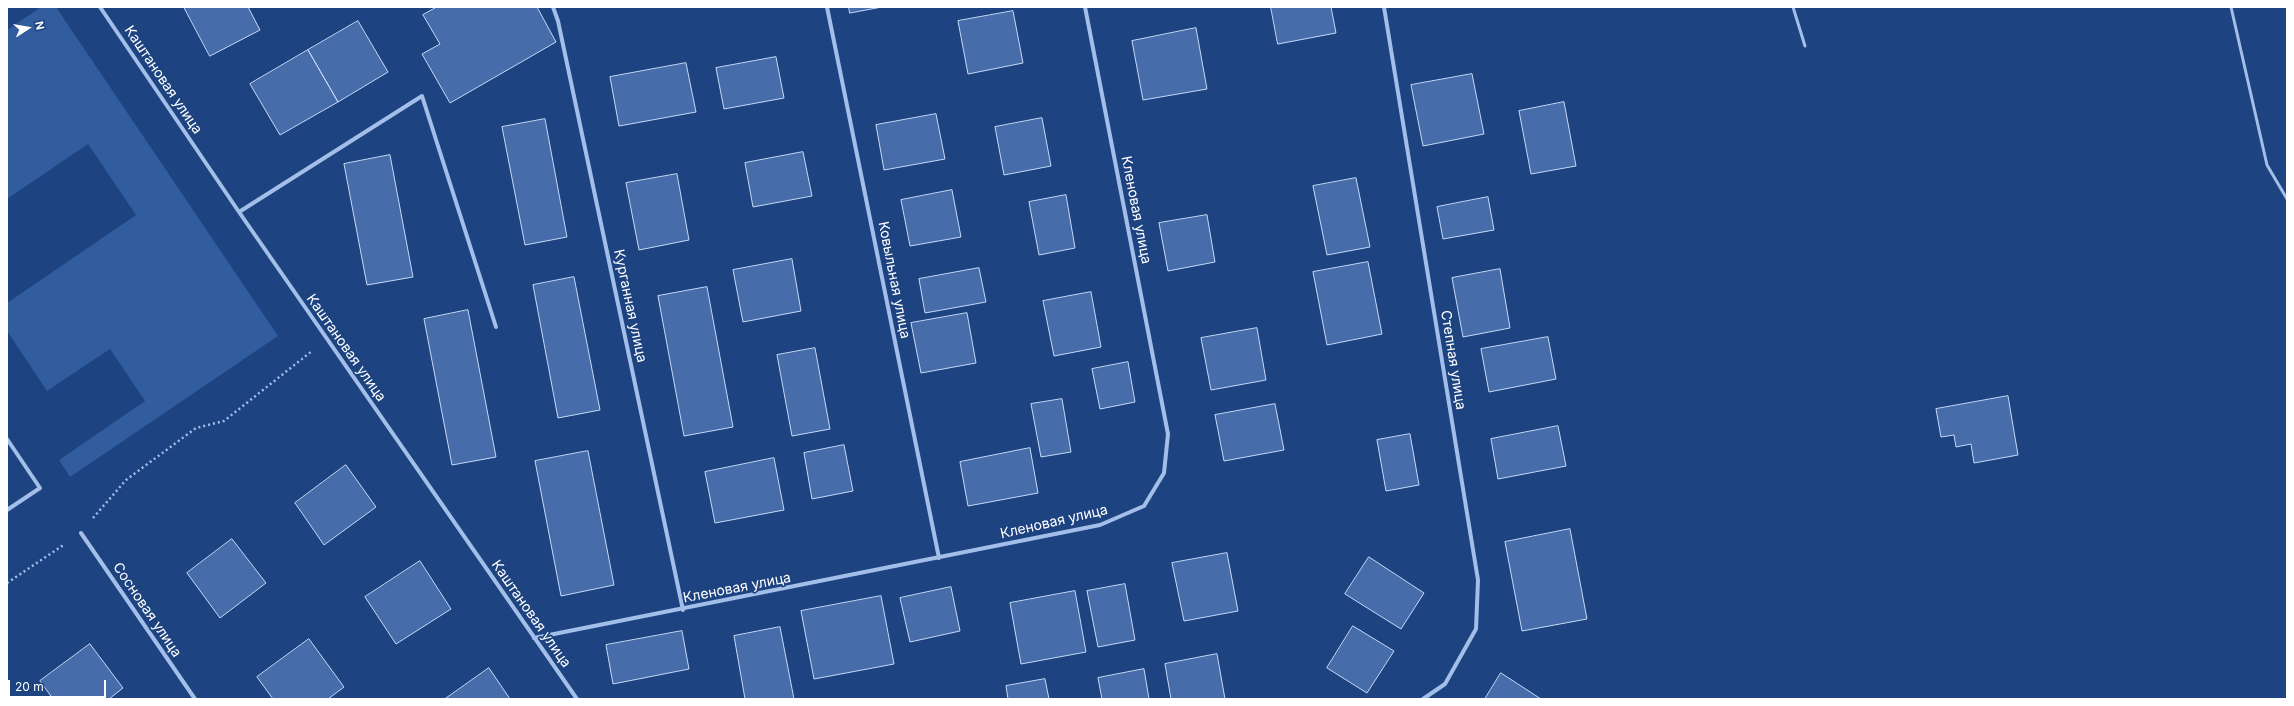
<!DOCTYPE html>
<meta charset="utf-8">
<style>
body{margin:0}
#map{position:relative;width:2294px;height:706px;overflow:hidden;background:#1d4380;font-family:Inter,sans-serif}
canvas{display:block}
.frame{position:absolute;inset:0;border:8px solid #fff;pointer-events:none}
.north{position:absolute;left:8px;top:8px;width:40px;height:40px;-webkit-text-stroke:3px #1d4380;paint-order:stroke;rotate:78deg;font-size:11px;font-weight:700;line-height:16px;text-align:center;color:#fff}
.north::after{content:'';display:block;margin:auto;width:14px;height:18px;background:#fff;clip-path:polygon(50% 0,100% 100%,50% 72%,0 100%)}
.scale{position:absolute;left:8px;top:680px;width:98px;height:18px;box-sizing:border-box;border:2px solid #fff;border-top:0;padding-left:5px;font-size:12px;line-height:14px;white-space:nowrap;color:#fff;-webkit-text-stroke:3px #1d4380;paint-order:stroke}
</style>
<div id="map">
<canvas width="2294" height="706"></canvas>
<div class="frame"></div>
<div class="north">N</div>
<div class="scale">20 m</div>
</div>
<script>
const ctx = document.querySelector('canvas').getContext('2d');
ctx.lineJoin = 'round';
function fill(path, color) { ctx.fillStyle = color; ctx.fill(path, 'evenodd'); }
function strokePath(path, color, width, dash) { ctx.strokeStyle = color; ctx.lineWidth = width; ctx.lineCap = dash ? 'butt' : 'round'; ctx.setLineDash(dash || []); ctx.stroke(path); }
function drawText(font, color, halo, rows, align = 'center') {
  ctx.font = font + ' Inter,sans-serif'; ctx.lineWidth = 3.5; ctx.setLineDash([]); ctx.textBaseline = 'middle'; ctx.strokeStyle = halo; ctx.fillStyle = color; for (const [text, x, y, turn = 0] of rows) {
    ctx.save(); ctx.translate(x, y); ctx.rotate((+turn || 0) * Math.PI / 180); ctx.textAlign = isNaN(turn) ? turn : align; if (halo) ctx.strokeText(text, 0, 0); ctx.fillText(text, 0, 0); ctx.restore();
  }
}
const green = new Path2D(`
 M41,7H56L278,336L70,477L59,460L145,401L110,349L47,391L7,331V303L136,215L88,144L7,199V30Z`);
const building = new Path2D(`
 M184,7H248L260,30L210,56Z
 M437,7H537L556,42L450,103L422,54L440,44L423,15Z
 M849,7H882L850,13Z
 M1271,7H1331L1336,33L1278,44Z
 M1013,11L1023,63L968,74L958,21Z
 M358,21L388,72L338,102L308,50Z
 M1196,28L1207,89L1143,100L1132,41Z
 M308,50L338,102L280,135L250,84Z
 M776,57L784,98L724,109L716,68Z
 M686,63L696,112L619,126L610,77Z
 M1472,74L1484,134L1423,146L1411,85Z
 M1564,102L1576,166L1531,174L1519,111Z
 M936,114L945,159L884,170L876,125Z
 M1042,118L1051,166L1004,175L995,127Z
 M545,119L567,237L525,245L502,127Z
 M803,152L812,196L753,207L745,163Z
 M390,155L413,277L367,285L344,164Z
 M677,174L689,240L639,250L626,183Z
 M1356,178L1370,247L1327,255L1313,186Z
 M952,190L961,237L910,246L901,200Z
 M1066,195L1075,248L1039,255L1029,202Z
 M1488,197L1494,230L1443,239L1437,207Z
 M1207,215L1215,262L1168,271L1159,223Z
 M792,259L801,311L743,322L733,270Z
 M1368,262L1382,334L1327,345L1313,272Z
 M979,268L986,302L925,313L919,279Z
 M1500,269L1510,328L1463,337L1452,278Z
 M574,277L600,410L558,418L533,285Z
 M707,287L733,427L684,436L658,296Z
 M1091,292L1101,347L1054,356L1043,301Z
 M468,310L496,457L452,465L424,319Z
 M967,313L976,363L921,373L911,323Z
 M1257,328L1266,380L1211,390L1201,338Z
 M1548,337L1556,379L1489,392L1481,349Z
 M815,348L830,429L792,436L777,355Z
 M1128,362L1135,402L1100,409L1092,369Z
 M2008,396L2018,455L1974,463L1971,444L1956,447L1954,435L1941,437L1936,409Z
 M1062,399L1071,452L1041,457L1031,404Z
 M1275,404L1284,450L1224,461L1215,415Z
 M1558,426L1566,466L1498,479L1491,439Z
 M1410,434L1419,485L1386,491L1377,440Z
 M844,445L853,491L812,499L804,453Z
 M1030,448L1038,493L968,506L960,462Z
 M588,451L614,585L561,596L535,461Z
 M774,458L784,510L715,523L705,472Z
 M346,465L376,507L324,545L295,503Z
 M1570,529L1587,619L1522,631L1505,542Z
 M232,539L266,583L220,618L187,573Z
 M1227,553L1238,611L1184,621L1172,563Z
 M1369,557L1424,593L1401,629L1345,594Z
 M420,561L451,609L396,644L365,597Z
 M1125,584L1135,640L1098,647L1087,591Z
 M951,587L960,631L910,642L900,598Z
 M1075,591L1086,652L1021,664L1010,603Z
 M881,596L894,664L814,679L801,611Z
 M1353,626L1394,651L1367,693L1327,668Z
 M780,627L794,699H745L734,636Z
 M682,631L689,669L613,684L606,645Z
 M309,639L344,687L328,699H273L257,677Z
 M90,644L123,688L109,699H53L40,681Z
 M1217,654L1225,699H1171L1165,664Z
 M489,668L510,699H445Z
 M1144,669L1149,699H1102L1098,678Z
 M1501,673L1541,699H1485Z
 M1045,679L1049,699H1008L1006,686Z`);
const path = new Path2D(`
 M93,518L126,480L196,428L224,421L312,351
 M7,583L65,544`);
const service = new Path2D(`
 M1793,7L1805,46
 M2231,7L2267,165L2287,199`);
const minor = new Path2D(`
 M100,7L239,212L577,699
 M553,7L558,21L683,610
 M827,7L939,558
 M1384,7L1478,580L1476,629L1445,684L1423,699
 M239,212L422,96L496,327
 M7,439L40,488L7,510
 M81,533L195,699
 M534,638L1100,525L1144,506L1164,473L1168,434L1085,7`);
const streetNames = [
 ["Каштановая улица",163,80,56],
 ["Кленовая улица",1136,210,79],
 ["Ковыльная улица",894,280,79],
 ["Курганная улица",630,306,78],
 ["Каштановая улица",346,348,55],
 ["Степная улица",1453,360,81],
 ["Кленовая улица",1054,522,-13],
 ["Кленовая улица",737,588,-11],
 ["Сосновая улица",147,610,56],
 ["Каштановая улица",531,614,55]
];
fill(green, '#315c9e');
fill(building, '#466daa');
strokePath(building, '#c6d9f7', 1);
strokePath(path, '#a2bee9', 2.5, [2, 3]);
strokePath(service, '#a2bee9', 3);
strokePath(minor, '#a2bee9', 4);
drawText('14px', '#fff', '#1d4380', streetNames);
</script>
